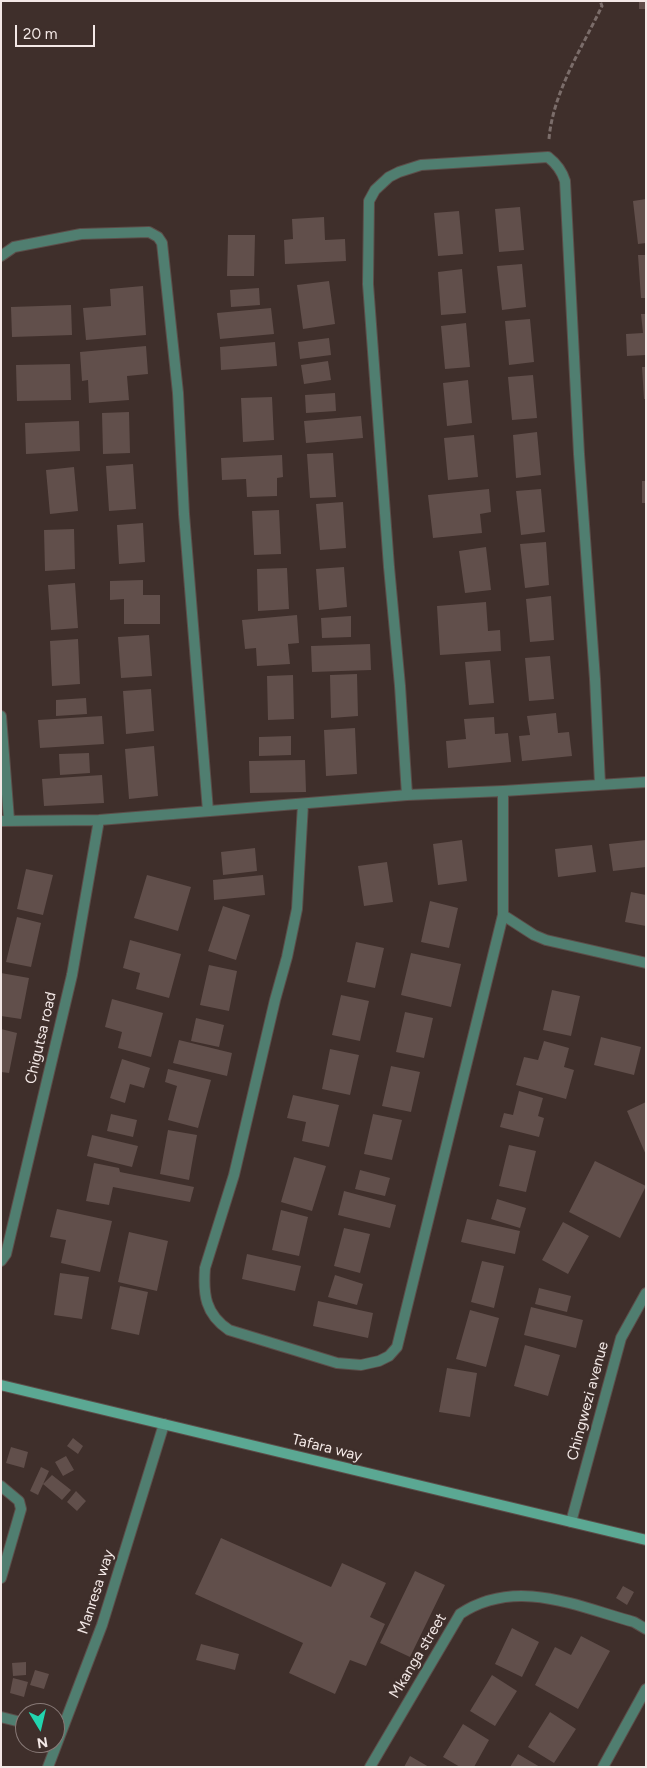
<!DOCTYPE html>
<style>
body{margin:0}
#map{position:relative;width:647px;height:1768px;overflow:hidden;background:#3f2f2b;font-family:Figtree,sans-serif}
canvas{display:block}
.frame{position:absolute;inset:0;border:2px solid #f3e8e6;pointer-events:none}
.north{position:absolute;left:15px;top:1703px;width:50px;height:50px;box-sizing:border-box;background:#3f2f2b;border:1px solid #877976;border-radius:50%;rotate:171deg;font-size:14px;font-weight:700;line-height:20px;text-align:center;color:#f3e8e6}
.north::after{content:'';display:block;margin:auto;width:18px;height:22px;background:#22d5af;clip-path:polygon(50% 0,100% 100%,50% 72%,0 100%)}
.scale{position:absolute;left:15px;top:25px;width:80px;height:22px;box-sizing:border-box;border:2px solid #f3e8e6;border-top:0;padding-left:6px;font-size:15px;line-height:18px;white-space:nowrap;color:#f3e8e6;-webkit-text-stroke:4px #3f2f2b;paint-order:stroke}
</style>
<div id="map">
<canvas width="647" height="1768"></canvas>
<div class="frame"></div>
<div class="north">N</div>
<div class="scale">20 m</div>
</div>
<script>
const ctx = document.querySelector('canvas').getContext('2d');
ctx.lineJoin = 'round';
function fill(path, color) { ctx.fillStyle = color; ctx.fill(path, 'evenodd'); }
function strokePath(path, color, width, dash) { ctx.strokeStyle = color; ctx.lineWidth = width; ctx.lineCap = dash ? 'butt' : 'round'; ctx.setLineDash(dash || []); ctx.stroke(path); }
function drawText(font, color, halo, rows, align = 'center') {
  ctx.font = font + ' Figtree,sans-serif'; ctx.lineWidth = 4.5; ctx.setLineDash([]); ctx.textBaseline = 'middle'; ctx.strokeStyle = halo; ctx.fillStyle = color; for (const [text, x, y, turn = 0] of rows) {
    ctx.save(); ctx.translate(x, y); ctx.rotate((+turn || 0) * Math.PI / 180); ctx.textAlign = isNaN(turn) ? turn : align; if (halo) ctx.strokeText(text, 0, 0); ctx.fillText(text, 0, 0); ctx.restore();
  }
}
const building = new Path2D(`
 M639,1H646V9H639Z
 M646,199V243L638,244L633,201Z
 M520,207L524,250L499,252L495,209Z
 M459,211L463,254L438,256L434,213Z
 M324,217L325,240L345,239L346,261L285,264L284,240L293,239L292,219Z
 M228,235H255L254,276H227Z
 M638,255H646V298H641Z
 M522,264L526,307L502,310L497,266Z
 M462,269L466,313L441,315L438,272Z
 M329,281L335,324L303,329L297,285Z
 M143,286L146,335L86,340L83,308L111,306L110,289Z
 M259,288L260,305L231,307L230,290Z
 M71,305L72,335L12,337L11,307Z
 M271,308L274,334L220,339L217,313Z
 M641,314H646V355L627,356L626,334L643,333Z
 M530,319L534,362L509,365L505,321Z
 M466,323L470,367L445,369L441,326Z
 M329,338L331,355L300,359L298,342Z
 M275,342L277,366L221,370L220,347Z
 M146,346L148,374L127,376L129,400L89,403L88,380L82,381L80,352Z
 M328,361L331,380L304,384L301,365Z
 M70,364L71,400L17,401L16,365Z
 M642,367H646V399H644Z
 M533,375L537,418L512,420L508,377Z
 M468,380L472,423L447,426L443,383Z
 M335,393L336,411L306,413L305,395Z
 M272,397L274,440L243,442L241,398Z
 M129,412L130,453L103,454L102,413Z
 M361,416L363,438L306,443L304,421Z
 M79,421L80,451L26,454L25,423Z
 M537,432L541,475L516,478L513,435Z
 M474,435L478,477L448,480L444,438Z
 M333,453L336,497L310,498L307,454Z
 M282,455L283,477L277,478V496L247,497L246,479L222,480L221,458Z
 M133,464L136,509L109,511L106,466Z
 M74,467L78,511L50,514L46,470Z
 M642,481H646V503H642Z
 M489,489L491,512L480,514L482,533L433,538L428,495Z
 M541,489L545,532L521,535L516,491Z
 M343,502L346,548L320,550L316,504Z
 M279,510L281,554L254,555L252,511Z
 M143,523L145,562L119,564L117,525Z
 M74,529L75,569L45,571L44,530Z
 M546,542L549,585L525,588L520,544Z
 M486,547L491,590L465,593L459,551Z
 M344,567L347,607L319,610L316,569Z
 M287,568L289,609L258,611L257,569Z
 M143,580V595H160V624H124V599L110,600V581Z
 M75,583L78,628L51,630L48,585Z
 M551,596L554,640L530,642L526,599Z
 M486,602L488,631L500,630L501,651L440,655L437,606Z
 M297,615L299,643L288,644L290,664L257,666L256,648L245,649L242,620Z
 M351,616V637L322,638L321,618Z
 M149,635L152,676L121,678L118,637Z
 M78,639L80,684L52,686L50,641Z
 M370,644L371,670L312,672L311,646Z
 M550,656L554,699L529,701L525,658Z
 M490,660L494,703L469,705L465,662Z
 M357,674L358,716L331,718L330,675Z
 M293,675L294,719L268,720L267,676Z
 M151,689L154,731L126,734L123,691Z
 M86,698L87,714L56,716V700Z
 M556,713L558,733L569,732L572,756L522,761L519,736L530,735L527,716Z
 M102,716L104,744L40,748L38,720Z
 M494,717L495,734L508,733L511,762L448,768L446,741L466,739L464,719Z
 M355,728L357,774L326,776L324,730Z
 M291,736V755L259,756V737Z
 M154,746L158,796L129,799L125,749Z
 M89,753L90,773L60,775L59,754Z
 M305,760L306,792L250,793L249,761Z
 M102,775L104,803L44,806L42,779Z
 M462,840L467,881L438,885L433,844Z
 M646,840V867L613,871L609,844Z
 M592,845L596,872L558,877L555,849Z
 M255,848L257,871L223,875L221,852Z
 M387,862L393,902L364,906L358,866Z
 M26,869L53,875L43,915L17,909Z
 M147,875L191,887L178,931L134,918Z
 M263,875L265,895L214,900L213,880Z
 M631,892L646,895V926L625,922Z
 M430,901L458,908L449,948L421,942Z
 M223,906L250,915L236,960L208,951Z
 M17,917L41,923L31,967L6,962Z
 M130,940L181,954L169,998L136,989L140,973L123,968Z
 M356,942L384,948L375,988L347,982Z
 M411,953L461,964L451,1007L401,995Z
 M209,965L237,971L229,1011L200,1005Z
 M1,973L29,978L21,1019L1,1016Z
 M552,990L580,996L571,1036L543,1030Z
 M341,995L369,1001L360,1041L332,1035Z
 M112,999L163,1013L151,1057L118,1048L122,1032L105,1027Z
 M405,1012L433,1018L424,1058L396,1052Z
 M196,1018L224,1025L219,1047L191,1041Z
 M1,1029L17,1033L9,1073L1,1072Z
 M601,1037L641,1047L634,1075L594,1065Z
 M179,1040L232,1053L227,1076L173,1063Z
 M544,1041L569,1048L564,1067L574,1070L566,1099L516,1085L524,1057L538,1060Z
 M330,1049L359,1055L350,1095L322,1089Z
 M122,1059L150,1068L144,1088L130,1084L125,1103L110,1098Z
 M391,1066L420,1072L411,1112L382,1106Z
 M168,1069L211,1080L198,1128L168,1120L177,1086L165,1082Z
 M519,1091L543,1098L538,1116L544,1118L539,1137L500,1127L504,1113L513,1115Z
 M293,1095L339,1105L329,1147L302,1141L306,1122L287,1118Z
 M646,1102V1155L627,1111Z
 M111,1114L137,1120L133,1137L107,1131Z
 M373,1114L402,1120L392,1160L364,1154Z
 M168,1130L197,1135L189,1180L160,1174Z
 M92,1135L138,1146L132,1167L87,1156Z
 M509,1145L536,1151L526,1192L499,1186Z
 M294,1157L326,1166L312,1211L281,1202Z
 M595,1161L646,1186L620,1238L569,1212Z
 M94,1163L119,1168L120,1172L194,1187L190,1202L113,1187L109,1205L86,1201Z
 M360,1170L390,1178L385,1196L355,1189Z
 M344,1191L396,1205L390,1228L338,1215Z
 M497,1199L526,1208L520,1228L491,1219Z
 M57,1209L112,1221L100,1272L61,1263L66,1240L50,1237Z
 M281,1210L308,1217L299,1256L272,1250Z
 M467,1219L520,1231L515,1254L461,1242Z
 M563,1222L589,1236L568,1274L542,1260Z
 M344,1228L370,1234L360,1273L334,1266Z
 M129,1232L168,1241L157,1291L118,1282Z
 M247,1254L301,1266L295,1291L242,1279Z
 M482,1261L504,1266L494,1308L471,1302Z
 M60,1273L89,1277L82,1319L54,1315Z
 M335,1275L363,1284L357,1305L328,1297Z
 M120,1286L148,1292L139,1335L111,1329Z
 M539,1288L571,1296L567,1312L535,1304Z
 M318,1301L373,1313L368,1338L313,1326Z
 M531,1307L583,1320L576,1348L524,1335Z
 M470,1310L499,1318L486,1367L456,1359Z
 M525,1345L560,1355L548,1396L514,1386Z
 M447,1368L477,1373L470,1417L439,1412Z
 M73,1438L83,1446L78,1454L67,1446Z
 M11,1447L28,1452L24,1468L6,1463Z
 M66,1456L74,1470L63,1476L55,1462Z
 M41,1467L49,1471L38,1495L30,1491Z
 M52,1475L71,1490L62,1500L43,1484Z
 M76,1491L86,1501L77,1511L67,1502Z
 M221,1538L331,1587L342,1563L386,1583L370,1617L385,1624L366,1666L350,1660L335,1694L289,1673L303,1643L195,1594Z
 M415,1571L445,1585L410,1657L380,1643Z
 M623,1586L634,1592L627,1605L616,1598Z
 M512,1628L539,1642L522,1677L495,1664Z
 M581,1636L610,1651L578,1709L535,1685L555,1647L571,1655Z
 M201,1644L239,1654L235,1670L196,1660Z
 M26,1662V1675L13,1676L12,1663Z
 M35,1670L49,1674L44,1689L30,1685Z
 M492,1675L517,1691L495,1726L470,1711Z
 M13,1678L28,1682L24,1697L10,1693Z
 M550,1712L576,1729L554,1763L528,1747Z
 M463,1724L489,1740L474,1767H460L443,1757Z
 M518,1754L540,1767H510Z
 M410,1756L429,1767H404Z`);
const path = new Path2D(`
 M549,139C553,92 582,48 602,6L600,1`);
const lane = new Path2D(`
 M1,1486L19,1501L21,1509L1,1578
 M1,1717L25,1723`);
const street = new Path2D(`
 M1,256L14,247L81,234L149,232L158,237L162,243L178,393L184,514L208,811
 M1,716L9,820
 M407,795L400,686L389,567L368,284L369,201L375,190L389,177L399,172L421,165L548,157C557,164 562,171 565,181L579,454L595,679L600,784
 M303,804L297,909L287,957L275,1000L234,1175L205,1268C203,1294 205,1314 229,1330L337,1363L361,1365L379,1361L389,1356L397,1347L503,915V791
 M1,821L99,820L407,795L503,791L646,782
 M503,915L534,935L546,940L646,963
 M1,1261L6,1254L72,975L99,820
 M571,1522L621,1338L646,1293
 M48,1767L102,1625L164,1424
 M370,1767L460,1614C516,1577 576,1606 634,1622L646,1629
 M603,1767L646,1689`);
const secondary = new Path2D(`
 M1,1385L646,1540`);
const streetNames = [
 ["Chigutsa road",41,1038,-77],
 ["Chingwezi avenue",588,1401,-75],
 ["Tafara way",327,1448,14],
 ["Manresa way",96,1592,-72],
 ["Mkanga street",418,1656,-59]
];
fill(building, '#614f4b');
strokePath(lane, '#5c4d49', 12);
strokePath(street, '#5c4d49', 12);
strokePath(secondary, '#5c4d49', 12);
strokePath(path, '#7b6d6a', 3, [5, 2.5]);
strokePath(lane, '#507e70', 10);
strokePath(street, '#507e70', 10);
strokePath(secondary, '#5ba893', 10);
drawText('15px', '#f3e8e6', '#3f2f2b', streetNames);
</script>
